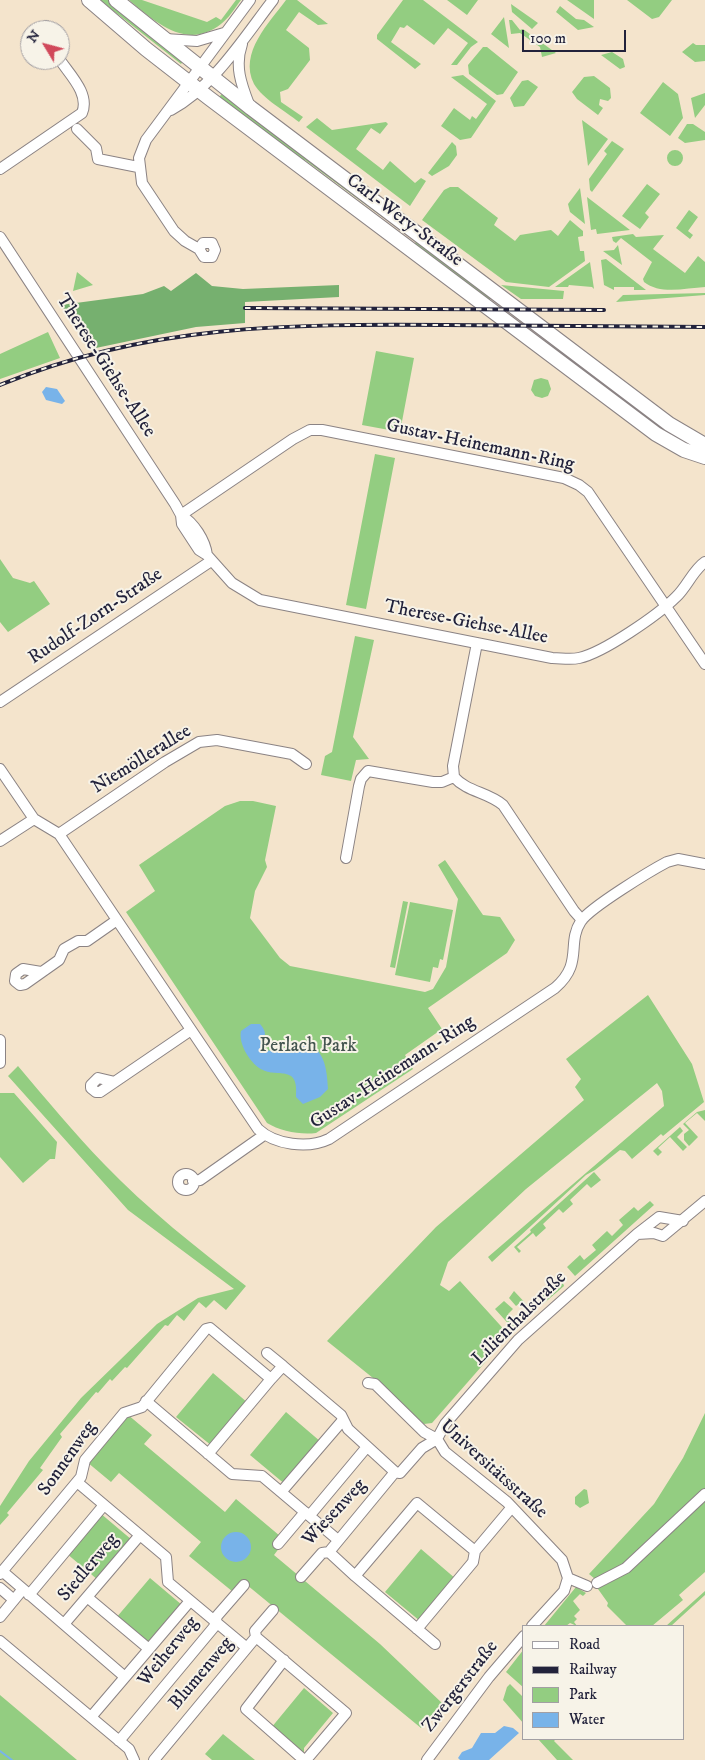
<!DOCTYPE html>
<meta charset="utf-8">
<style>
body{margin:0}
#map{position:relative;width:705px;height:1760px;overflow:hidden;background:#f4e4cc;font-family:"IM FELL DW Pica",serif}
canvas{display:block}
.legend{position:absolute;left:522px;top:1625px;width:162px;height:115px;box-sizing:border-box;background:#f7f3e8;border:1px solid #a29fa3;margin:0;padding:6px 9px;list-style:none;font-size:15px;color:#22223b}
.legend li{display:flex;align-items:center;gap:10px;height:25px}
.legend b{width:25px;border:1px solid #a29fa3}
.north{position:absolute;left:20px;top:20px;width:50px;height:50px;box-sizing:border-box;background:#f7f3e8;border:1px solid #a29fa3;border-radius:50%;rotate:307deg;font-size:14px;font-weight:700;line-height:20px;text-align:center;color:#22223b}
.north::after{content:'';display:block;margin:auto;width:18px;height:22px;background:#d1495b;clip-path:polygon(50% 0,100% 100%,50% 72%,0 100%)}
.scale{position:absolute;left:522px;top:30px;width:104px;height:22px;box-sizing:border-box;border:2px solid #22223b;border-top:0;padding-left:6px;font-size:15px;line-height:18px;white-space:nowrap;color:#22223b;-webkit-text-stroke:4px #f7f3e8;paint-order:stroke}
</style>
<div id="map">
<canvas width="705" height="1760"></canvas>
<ul class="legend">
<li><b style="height:6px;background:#fff"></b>Road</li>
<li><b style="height:6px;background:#22223b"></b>Railway</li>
<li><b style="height:14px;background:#93cd81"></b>Park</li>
<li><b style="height:14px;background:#78b3e9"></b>Water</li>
</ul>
<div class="north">N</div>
<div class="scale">100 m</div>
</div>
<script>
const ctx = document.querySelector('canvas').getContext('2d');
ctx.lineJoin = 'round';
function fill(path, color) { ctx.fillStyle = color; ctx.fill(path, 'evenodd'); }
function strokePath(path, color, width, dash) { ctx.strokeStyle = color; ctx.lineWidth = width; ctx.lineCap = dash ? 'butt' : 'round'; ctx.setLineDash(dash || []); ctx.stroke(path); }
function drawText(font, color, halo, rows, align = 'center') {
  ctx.font = font + ' "IM FELL DW Pica",serif'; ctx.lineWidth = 4; ctx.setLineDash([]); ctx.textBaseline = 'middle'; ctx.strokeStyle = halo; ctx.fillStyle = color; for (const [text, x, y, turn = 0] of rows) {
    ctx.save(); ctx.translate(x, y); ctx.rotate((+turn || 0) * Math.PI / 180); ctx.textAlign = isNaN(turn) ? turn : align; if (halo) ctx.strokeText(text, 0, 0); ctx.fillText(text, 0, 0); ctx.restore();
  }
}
const green = new Path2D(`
 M93,0H111L184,60L181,64L115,12L103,8Z
 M129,0H142L207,22L216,17L221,20L236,0H241C235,8 229,18 221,24C187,51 155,22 129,0Z
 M286,0H297L328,24L318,25L299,12L286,30L309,48L310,60L288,89L280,92L281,102L303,117L299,122C285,111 263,99 254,84C238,53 270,22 286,0Z
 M403,0H423L478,42L471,47L457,65H451L468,43L448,28L434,45L407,25L404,28L400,27L391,42L421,64L415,69L377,39V35Z
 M447,0H478L467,15Z
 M567,0H594V19Z
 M627,0H672L659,17L652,19Z
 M511,4L538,23L532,29L512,12Z
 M560,6L576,19L584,20L594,27L578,30L556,12Z
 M504,17L509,48L491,34Z
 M509,20H512L520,30L523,29L556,53L542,57L540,47L520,33L511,34Z
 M693,43L696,45H705V61L695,62L682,52Z
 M483,47H487L518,72L503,94L497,95L469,74L468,65Z
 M612,52L623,59L625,67L620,69L601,55Z
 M463,75L496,101L471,138L460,140L441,126L454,108L470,120L472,116L476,119L487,104L451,77Z
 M594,76L610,88L611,98L608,101L600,99L599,105L603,108L598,115L577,99L572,92L584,77Z
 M528,80L538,87L524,106L514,107L510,98L522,81Z
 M663,82L678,94L683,118L670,136L640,113Z
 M224,91L388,215L385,219L305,160L300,159L217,100Z
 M705,93V105L695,118L691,98Z
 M317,118L332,130L386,122L388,124L380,134L371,128L356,149L383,170L390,161L415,183L421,178L426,181L410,206L306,127Z
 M582,120L608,139L588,166Z
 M687,124H693L705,132V140L685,143L678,138Z
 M612,141L624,149L592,192L590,190L589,179L607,154L604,151Z
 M452,142L456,146L457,155L449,166L432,176L428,173Z
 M667 158a8 8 0 1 1 16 0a8 8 0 1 1-16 0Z
 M647,184L660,194L645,213L649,217L640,229L622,216Z
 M450,187H458L498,218L494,225L515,241L520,235L551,230L558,236L570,220L583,231V236L578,237L580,251H584L585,261L549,287L506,282L422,220L444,190Z
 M580,188L585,224L570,212L568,204Z
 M587,197L630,230L597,234L596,229L591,230Z
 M689,210L698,217L688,231L693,235L690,239L676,228Z
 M633,234L636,237L664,235L653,249L685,273L698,256L705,262V287C686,288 660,295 644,282L643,279L652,262L621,238L616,243L613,241L612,237Z
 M419,238L499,299H480L412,247Z
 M618,245L622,265L603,251L614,250Z
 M606,259L646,290H634V287H614V290L604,285L601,260Z
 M590,262L594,289L592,287L569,285L568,287H555Z
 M77,272L93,285L73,291Z
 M501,285L564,291L563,299H521Z
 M705,293V295L616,302L623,295Z
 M48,332L60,358L0,379V354Z
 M548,346L558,347L669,430L665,433Z
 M376,351L414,358L400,432L362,425Z
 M541,378L548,380L551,389L548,396L542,398L535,396L531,390L534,380Z
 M375,454L395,458L366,609L346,605Z
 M0,559L13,578L30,583L34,581L50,604L8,632L0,622Z
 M355,636L374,640L353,737L369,759L356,760L351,781L321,775L325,756L332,752Z
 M240,801H253L276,806L265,860L267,867L255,891L250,918L280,958L290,966L425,992L433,989L446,967L458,899L438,865L445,860L483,915L500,917L515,940L507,953L428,1008L442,1029L405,1055L413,1069L316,1133C300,1135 280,1131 267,1123L126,912L155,891L139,865L225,806Z
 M403,901L408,902L395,968L390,967Z
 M410,902L453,910L443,960L440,959L438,968L433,967L430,982L395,975Z
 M648,995L692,1064L704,1102L663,1136L661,1134L632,1159L625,1151L620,1150L595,1170L586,1175L492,1262L488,1257L664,1106L662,1091L657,1083L526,1189L448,1262L440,1285L449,1291L460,1281L509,1335L432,1423L424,1424L373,1378L327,1341L436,1227L584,1100L575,1087L581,1079L566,1059Z
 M18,1066C46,1099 74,1133 104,1164C147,1209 197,1248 246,1286L226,1310L214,1300L206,1308L199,1302L184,1321L177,1315L168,1326L165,1325L127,1368L125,1367L112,1381L110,1379L98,1393L96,1392L60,1434L62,1437L40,1468L43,1470L7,1513L9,1515L0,1525V1506L29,1461L81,1398L157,1324L198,1298L234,1289L128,1210L8,1076Z
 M0,1093H14L57,1142L55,1159H50L23,1183L0,1157Z
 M705,1110V1121L697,1113L685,1123L698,1137L689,1146L684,1140V1134L689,1130L683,1124L697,1112Z
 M680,1127L683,1131L677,1137L687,1147L683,1151L670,1137L658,1148L662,1152L658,1156L653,1151Z
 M594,1172L601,1180L591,1188L587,1184L570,1200L573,1204L563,1213L559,1209L543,1224L546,1228L536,1237L533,1233L517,1247L521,1251L519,1253L514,1247L531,1232L530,1230Z
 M650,1201L654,1205L575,1276L567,1267L580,1255L584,1260L596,1250L592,1245L607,1231L612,1236L623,1225L619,1220L634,1207L638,1211Z
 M553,1280L557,1284L562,1280L564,1286L543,1304L537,1302L541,1298L538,1293Z
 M514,1291L530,1308L535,1304L537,1306V1310L526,1319L522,1315L528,1310L521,1302L516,1306L509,1298Z
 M504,1301L513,1309L508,1314L515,1322L521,1316L525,1321L514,1330L495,1309Z
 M213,1373L248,1403L212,1446L176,1417Z
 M286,1412L321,1442L286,1485L250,1455Z
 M705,1413V1572L679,1595L683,1600L652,1626H627L607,1606L608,1603L593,1582L595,1579L589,1574L654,1504L683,1458Z
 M127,1414L152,1435L144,1444L225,1512L236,1499L280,1536V1547L274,1555L380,1644L442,1703L421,1728L247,1585L238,1596L189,1556L201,1542L119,1473L111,1482L87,1462Z
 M584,1489L587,1490L589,1503L580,1508L575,1504V1497Z
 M100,1513L132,1540L98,1580L66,1553Z
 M421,1549L456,1579L420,1621L385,1592Z
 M150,1578L182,1605L148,1645L116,1618Z
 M576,1587L586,1593L583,1596L580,1594L573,1601L580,1610L574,1616L577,1619L574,1622L577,1626L570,1623L566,1626H544Z
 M705,1591V1595L671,1626H666Z
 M524,1649V1688L506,1672Z
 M510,1684L524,1698V1724L503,1700L507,1687Z
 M304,1688L333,1713L304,1748V1754L271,1728Z
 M0,1695L77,1760H0Z
 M223,1734L255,1760H212L205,1754Z
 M538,1739H556L554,1741L573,1760H557Z`);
const forest = new Path2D(`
 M196,273L212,286L243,289L339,285V297L245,302V323L196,327L91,349L61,305L143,294L164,286L171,291Z`);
const water = new Path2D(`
 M46,387L57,389L65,401L62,404L46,400L42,392Z
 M251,1024H260C271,1037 260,1038 262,1050L274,1051C280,1048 283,1049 289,1047C293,1047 297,1044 300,1044C325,1044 327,1070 328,1089L320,1097L303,1104L296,1097C299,1064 279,1078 263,1070C251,1065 238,1044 241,1031Z
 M221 1547a15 15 0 1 1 30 0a15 15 0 1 1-30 0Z
 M504,1726L513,1728L519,1733L489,1760H460L458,1758L462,1752L472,1748L481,1733H495Z`);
const stream = new Path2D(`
 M0,1751L12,1760`);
const minor = new Path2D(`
 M46,30V26
 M165,39L197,41L224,33
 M242,44C234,67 242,86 250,107
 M171,110C214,86 243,39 273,0
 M77,129L96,148L98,159L138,167
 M0,169L82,113C90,94 70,75 60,60
 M0,237L175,504L181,515L182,524L199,550L207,555L232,583L260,600L552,658C561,658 570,660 579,658C603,653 658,615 676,597C687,587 693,570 705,562
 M199,249L203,243H212L215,250L212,257H204L199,249L185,241L174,231L142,183L139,158L146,140L250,0
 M181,515L293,439L310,430H322L564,478L579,485L588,492L705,664
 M181,515C194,523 205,540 207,555
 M477,643L453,766L454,777C467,792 488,792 503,805L574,911L582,920
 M0,702L211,561
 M0,769L34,819L59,834L258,1129C275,1145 308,1149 329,1139L555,988C584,963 566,944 581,921C591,907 650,871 667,862L678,859L705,864
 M59,834L165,762L199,742L217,740L292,754L306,764
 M0,841L34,819
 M346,858L359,786L361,779L368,771L433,782H442L454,777
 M41,972L23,969L16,974L15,981L20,985L25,984L59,960L64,949L78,941H87L117,920
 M0,1040V1063
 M115,1082L98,1078L91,1085V1088L96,1092H100L191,1030
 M178 1182a8 8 0 1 1 16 0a8 8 0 1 1-16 0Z
 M193,1181L200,1180L264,1135
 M637,1234L654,1233L663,1236L705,1201
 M267,1353L283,1366
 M368,1383L375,1384L424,1432L437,1439
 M146,1401L232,1474L262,1476L338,1540
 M437,1439L445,1424L518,1340L637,1234L659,1217L683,1221
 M437,1439L445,1452L507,1502L562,1560L568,1578L564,1591L532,1626
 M208,1454L271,1379
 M77,1482L166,1557L168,1582L247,1648
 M282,1491L343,1420
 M310,1515L366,1448
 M278,1544L305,1512
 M329,1552L355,1576
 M0,1574L81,1477L85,1460L124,1413L142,1407L206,1329L210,1328L271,1379L283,1366L341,1415L348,1429L395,1472L400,1473L422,1448L437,1439
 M301,1577L322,1553L329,1552L395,1472
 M568,1578L587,1586
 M597,1583L626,1568L705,1494
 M0,1588L14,1600
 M23,1589L125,1677
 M29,1595L104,1505
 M87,1597L149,1649
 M0,1617L23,1589L2,1571
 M64,1624L140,1535
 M417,1629L473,1562L475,1551L512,1507
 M256,1637L346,1713L306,1760
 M0,1641L129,1749L134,1760
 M435,1644L355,1576L417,1503L475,1551
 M284,1660L246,1709L304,1760
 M91,1717L190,1601
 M119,1741L214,1627L217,1616L244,1585
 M154,1760L256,1637L255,1631L273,1610
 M427,1760L489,1677L524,1636`);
const major = new Path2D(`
 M89,0L146,49L209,98L656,434L684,450L705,457
 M116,0L251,108L669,424L705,445`);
const rail = new Path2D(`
 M245,308L604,310
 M0,385C148,324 288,324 445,325C532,326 618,326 705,327`);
const streetNames = [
 ["Carl-Wery-Straße",404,221,37],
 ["Therese-Giehse-Allee",105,366,57],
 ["Gustav-Heinemann-Ring",480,446,12],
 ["Rudolf-Zorn-Straße",96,617,-34],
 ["Therese-Giehse-Allee",466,623,11],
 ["Niemöllerallee",142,760,-32],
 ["Gustav-Heinemann-Ring",393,1073,-33],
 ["Lilienthalstraße",520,1319,-45],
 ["Sonnenweg",68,1459,-55],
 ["Universitätsstraße",493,1470,42],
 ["Wiesenweg",335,1513,-47],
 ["Siedlerweg",89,1568,-50],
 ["Weiherweg",169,1652,-51],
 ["Blumenweg",202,1674,-50],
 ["Zwergerstraße",461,1687,-52]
];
const parkNames = [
 ["Perlach Park",308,1047]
];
fill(green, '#93cd81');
fill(forest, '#76b06f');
fill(water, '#78b3e9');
strokePath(stream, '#78b3e9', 2);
strokePath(minor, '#8b8384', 12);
strokePath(major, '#8b8384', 16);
strokePath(minor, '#fff', 10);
strokePath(major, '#fff', 14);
strokePath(rail, '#22223b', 4);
strokePath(rail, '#f7f3e8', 2, [5.5]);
drawText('19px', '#22223b', '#f7f3e8', streetNames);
drawText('19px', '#445550', '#f7f3e8', parkNames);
</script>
